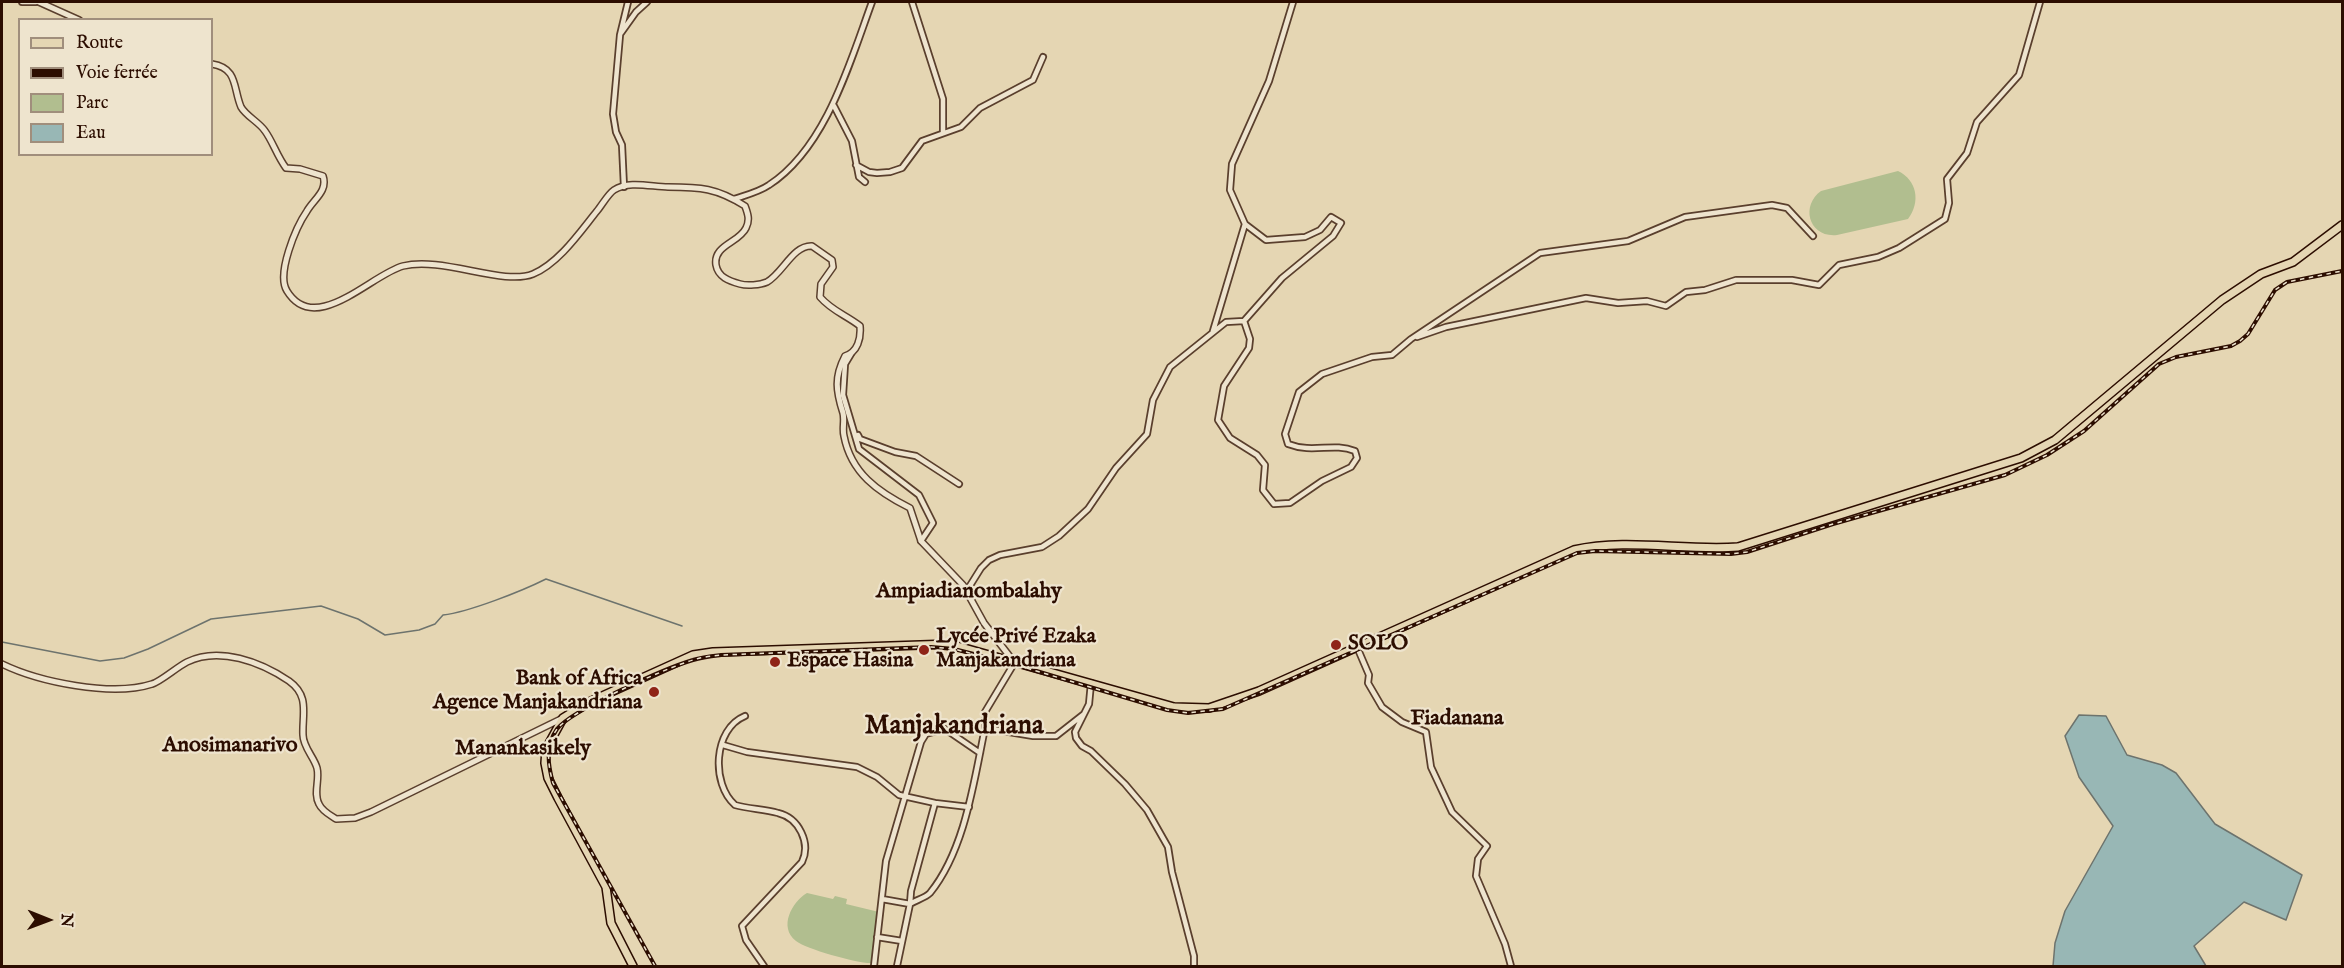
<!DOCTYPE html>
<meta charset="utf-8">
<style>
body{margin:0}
#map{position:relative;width:2344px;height:968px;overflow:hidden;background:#e5d6b3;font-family:"IM FELL English",serif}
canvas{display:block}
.frame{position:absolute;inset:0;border:3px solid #2c0d00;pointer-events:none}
.legend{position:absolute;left:18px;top:18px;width:195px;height:138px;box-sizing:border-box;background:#eee4ce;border:2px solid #a08e7c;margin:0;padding:8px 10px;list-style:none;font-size:18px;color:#2c0d00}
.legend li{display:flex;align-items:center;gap:12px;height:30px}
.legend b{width:30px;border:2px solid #a08e7c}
.north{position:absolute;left:18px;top:890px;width:60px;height:60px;-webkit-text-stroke:4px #eee4ce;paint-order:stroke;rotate:91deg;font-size:16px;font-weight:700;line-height:24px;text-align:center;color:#2c0d00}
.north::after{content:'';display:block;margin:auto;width:21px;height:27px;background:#2c0d00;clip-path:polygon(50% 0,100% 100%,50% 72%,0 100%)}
</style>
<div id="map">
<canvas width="2344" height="968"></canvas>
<div class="frame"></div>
<ul class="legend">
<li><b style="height:8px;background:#e5d6b3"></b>Route</li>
<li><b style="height:8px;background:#2c0d00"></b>Voie ferrée</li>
<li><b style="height:16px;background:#b1be8f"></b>Parc</li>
<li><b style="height:16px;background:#98b7b5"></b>Eau</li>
</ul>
<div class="north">N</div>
</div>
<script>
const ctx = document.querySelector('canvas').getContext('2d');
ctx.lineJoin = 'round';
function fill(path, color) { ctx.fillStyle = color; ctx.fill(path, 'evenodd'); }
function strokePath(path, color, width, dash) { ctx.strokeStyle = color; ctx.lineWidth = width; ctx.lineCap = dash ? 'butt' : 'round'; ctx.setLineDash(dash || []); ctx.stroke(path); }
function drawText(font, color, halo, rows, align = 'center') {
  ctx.font = font + ' "IM FELL English",serif'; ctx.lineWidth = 4.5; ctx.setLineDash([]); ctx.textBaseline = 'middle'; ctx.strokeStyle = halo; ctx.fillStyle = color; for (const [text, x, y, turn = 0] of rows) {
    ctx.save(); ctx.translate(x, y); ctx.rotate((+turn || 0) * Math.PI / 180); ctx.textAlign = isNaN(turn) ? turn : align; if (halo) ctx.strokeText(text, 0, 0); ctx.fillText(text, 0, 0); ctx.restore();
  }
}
const green = new Path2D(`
 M1898,171C1917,180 1921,202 1908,219L1837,235C1809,238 1800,206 1821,191Z
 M807,893L833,899L835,896L847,899L846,904L879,912L872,963C859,964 806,949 796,941C778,927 792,902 807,893Z`);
const water = new Path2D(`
 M2079,715L2106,716L2127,755L2162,765L2176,773L2215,824L2302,875L2286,920L2244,902L2194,946L2206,966H2053L2055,943L2065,911L2113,826L2079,777L2065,736Z`);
const stream = new Path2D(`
 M2,642L100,661L124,658L148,649L211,619L321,606L358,619L385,635L419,630L435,624L443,615C469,612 522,591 546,579L682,626`);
const minor = new Path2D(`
 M22,2H36
 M912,2L943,99V133
 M621,33L636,12L647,2
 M834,106L852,141L859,177L865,182
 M856,165L869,172L877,173L890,172L902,168L922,141L961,127L980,108L1033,80L1043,57
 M624,187L622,145L616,132L613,114L620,35L628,2
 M734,199C746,195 759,192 769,185C826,148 850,62 872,2
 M1244,321L1282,278L1333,236L1341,223L1331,217L1320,230L1305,237L1266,240L1245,224L1230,190L1232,164L1269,81L1293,2
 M1213,331L1245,224
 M1417,337L1446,327L1586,298L1618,303L1647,301L1666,306L1686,292L1705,290L1736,280H1792L1819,285L1839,265L1878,257L1899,248L1945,219L1949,203L1947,179L1967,153L1977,122L2019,75L2040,2
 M851,354L845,364L843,395L859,449L919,495L933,523L921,541
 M858,435L860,439L895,452L916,456L959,484
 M966,592L981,568L989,560L1000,555L1042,547L1059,536L1088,509L1116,468L1147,434L1153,400L1170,367L1226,322L1244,321L1250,339L1249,348L1224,386L1218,420L1230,438L1257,455L1265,465L1263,490L1274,504L1290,503L1322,481L1351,467L1357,458L1355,451C1332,442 1314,454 1288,444L1285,434L1299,392L1322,374L1372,357L1392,355L1411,339L1540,253L1628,241L1685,217L1772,205L1787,208L1813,236
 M1357,647L1369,675L1368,683L1382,707L1402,722L1426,732L1431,767L1452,812L1487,846L1478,859L1476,876L1505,944L1511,966
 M1084,714L1075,732L1076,738L1082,746L1091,751L1125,784L1147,810L1168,847L1172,872L1194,956V966
 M745,716C713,729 711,784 735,805C749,809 764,809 778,813C799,818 811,843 802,862L742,926L746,940L764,966
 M985,728V712L1015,662
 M723,745L747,752L857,767L877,777L899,795L935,803
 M882,899L910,904L911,891L935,803L969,807
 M877,937L902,941
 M874,966L886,861L921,742L926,734L945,729L980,753
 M897,966L910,904C916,900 925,898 930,893C965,850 974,781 985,728L1033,736H1056L1084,714L1089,704L1091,683`);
const tertiary = new Path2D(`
 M39,2L79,20
 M212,64C238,68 233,88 241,107C246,116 259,122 265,131C273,142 277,156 286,168L300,169L323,176C328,191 314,199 307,211C296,227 276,274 287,291C315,337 372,274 403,266C442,256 503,286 533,274C559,263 580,232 597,211C602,205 608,194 614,190C629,180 652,187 668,187C700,187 717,188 745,206C748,214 750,220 746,228C739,243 713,245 716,265C718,277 729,281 740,284C747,286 760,285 767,282C783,273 793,245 812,246L832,260L833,267L821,284L820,297C832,311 846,315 860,326C861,338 858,352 845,356C834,377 836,391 843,413C845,420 842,429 844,436C851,473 878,492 910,508L921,541L963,585L984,623L1014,662
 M2,664C39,682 112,697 152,684C160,682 177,667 187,662C219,646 261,662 289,681C310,696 302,714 303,735C303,747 314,757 317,768C320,780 313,793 319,804C322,811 330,815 336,819L355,818L371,812L563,718`);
const primary = new Path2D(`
 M633,966L611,923L606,887L558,798L548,778L545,763L546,749L563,718L589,702L693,655L713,652L950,644L1174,707L1209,708L1259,691L1574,550C1627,538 1684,551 1738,547L2021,458L2055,440L2222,300L2261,274L2293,262L2342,225`);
const rail = new Path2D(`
 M655,966L553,783C548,765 545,746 557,729C573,709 666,668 693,660C702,657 712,656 721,655L931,647L954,649L1013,664L1167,710L1188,713L1223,709L1577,553L1595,551L1731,554L1747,552L1833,524L2005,475L2047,455L2084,431L2159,364L2176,357L2231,346L2240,341L2248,334L2275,290L2287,282L2342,271`);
const markers = [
 [1336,645,6,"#8f2418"],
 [924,650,6,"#8f2418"],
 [775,662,6,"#8f2418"],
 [654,692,6,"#8f2418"]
];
const poiNames = [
 ["Lycée Privé Ezaka",936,638],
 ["Manjakandriana",936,662],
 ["SOLO",1348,645],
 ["Espace Hasina",787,662],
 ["Bank of Africa",642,680,"right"],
 ["Agence Manjakandriana",642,704,"right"]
];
const neighbourhoodNames = [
 ["Ampiadianombalahy",969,592],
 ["Fiadanana",1457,719],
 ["Anosimanarivo",230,746],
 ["Manankasikely",523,749]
];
const districtNames = [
 ["Manjakandriana",954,727]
];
fill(green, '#b1be8f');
fill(water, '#98b7b5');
strokePath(water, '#6d736d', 1.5);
strokePath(stream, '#6d736d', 1.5);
strokePath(minor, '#5a3f2d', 8);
strokePath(tertiary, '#5a3f2d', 8);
strokePath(primary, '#2c0d00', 10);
strokePath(minor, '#eee4ce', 4.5);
strokePath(tertiary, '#eee4ce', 5);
strokePath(primary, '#e5d6b3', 7);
strokePath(rail, '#2c0d00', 4);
strokePath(rail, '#eee4ce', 1.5, [4.5]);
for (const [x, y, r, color] of markers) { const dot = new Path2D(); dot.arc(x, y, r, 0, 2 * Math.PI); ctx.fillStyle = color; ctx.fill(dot); strokePath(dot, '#eee4ce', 2); }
drawText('bold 21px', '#2c0d00', '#eee4ce', poiNames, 'left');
drawText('bold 22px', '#2c0d00', '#eee4ce', neighbourhoodNames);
drawText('bold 27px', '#2c0d00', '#eee4ce', districtNames);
</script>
